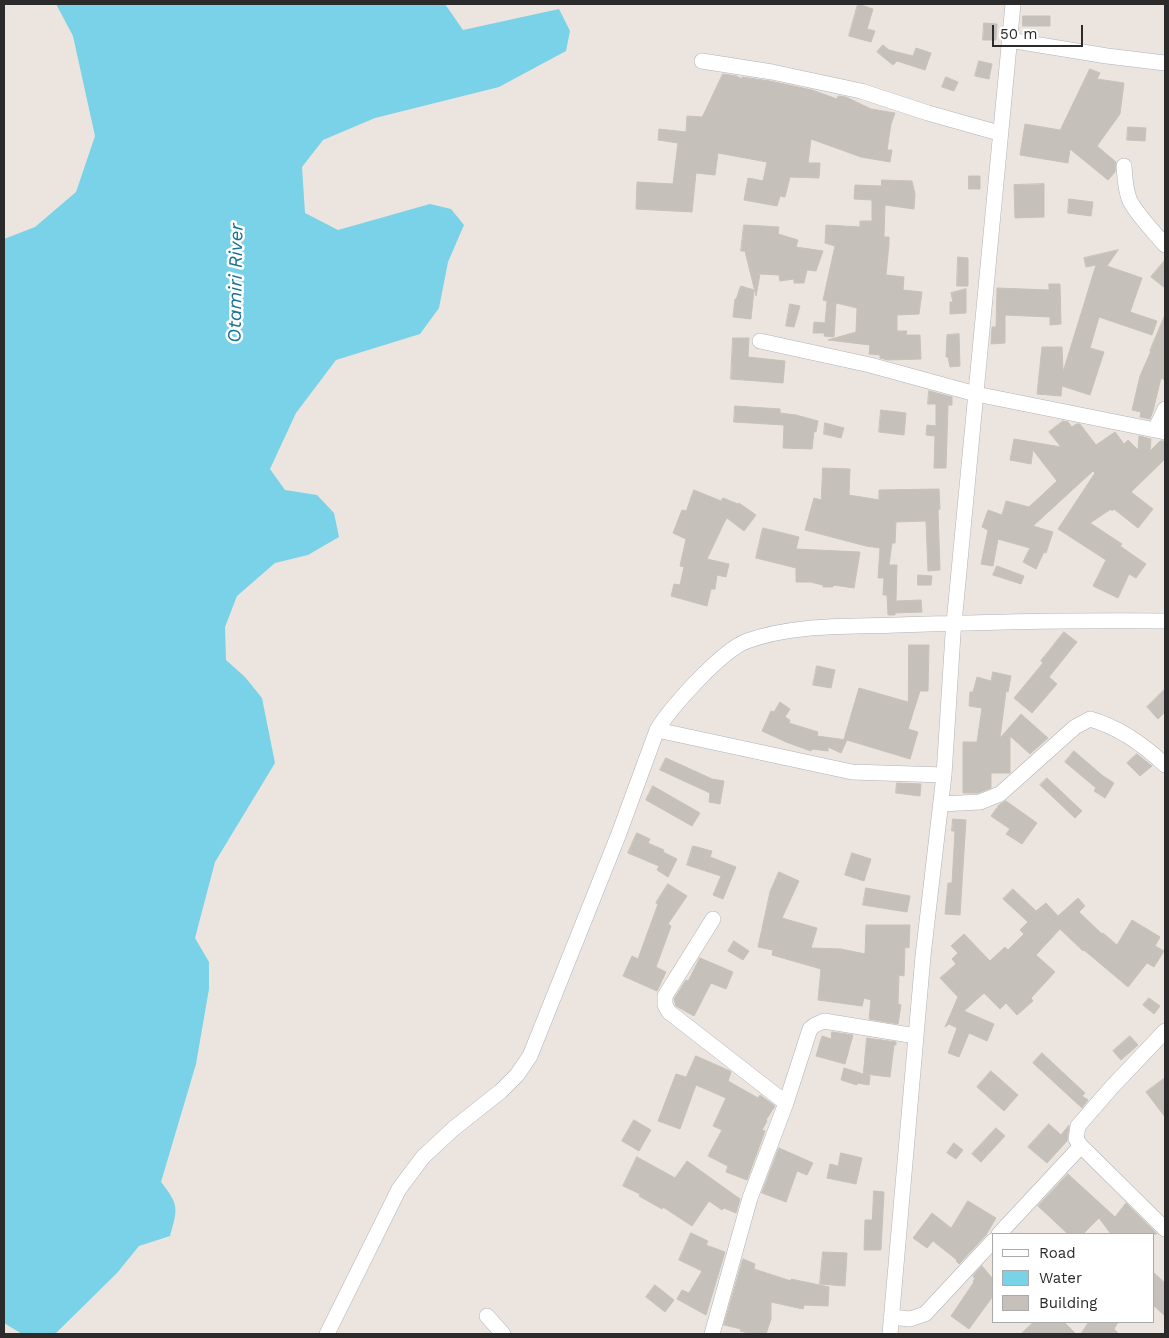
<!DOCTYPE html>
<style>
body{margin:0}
#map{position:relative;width:1169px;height:1338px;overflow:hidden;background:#ece5df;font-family:"Work Sans",sans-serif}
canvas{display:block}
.frame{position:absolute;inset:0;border:5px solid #2b2b2b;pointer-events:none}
.legend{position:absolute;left:992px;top:1233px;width:162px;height:90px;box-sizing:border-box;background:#fff;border:1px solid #aaa;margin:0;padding:6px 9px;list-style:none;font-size:15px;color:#2b2b2b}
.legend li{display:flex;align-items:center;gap:10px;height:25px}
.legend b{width:25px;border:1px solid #aaa}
.scale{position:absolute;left:992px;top:25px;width:91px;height:22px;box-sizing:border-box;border:2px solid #2b2b2b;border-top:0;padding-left:6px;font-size:15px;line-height:18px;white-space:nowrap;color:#2b2b2b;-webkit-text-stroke:4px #fff;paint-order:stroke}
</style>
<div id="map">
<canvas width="1169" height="1338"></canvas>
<div class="frame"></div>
<ul class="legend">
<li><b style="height:6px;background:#fff"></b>Road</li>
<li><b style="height:14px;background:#79d2e7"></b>Water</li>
<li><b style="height:14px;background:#c5c0ba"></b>Building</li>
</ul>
<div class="scale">50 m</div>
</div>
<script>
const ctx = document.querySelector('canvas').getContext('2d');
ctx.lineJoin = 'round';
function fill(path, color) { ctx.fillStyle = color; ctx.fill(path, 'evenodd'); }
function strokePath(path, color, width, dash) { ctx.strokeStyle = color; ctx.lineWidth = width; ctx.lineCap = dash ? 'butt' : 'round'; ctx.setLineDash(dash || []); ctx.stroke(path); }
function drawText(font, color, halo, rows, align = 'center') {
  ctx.font = font + ' "Work Sans",sans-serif'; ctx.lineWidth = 5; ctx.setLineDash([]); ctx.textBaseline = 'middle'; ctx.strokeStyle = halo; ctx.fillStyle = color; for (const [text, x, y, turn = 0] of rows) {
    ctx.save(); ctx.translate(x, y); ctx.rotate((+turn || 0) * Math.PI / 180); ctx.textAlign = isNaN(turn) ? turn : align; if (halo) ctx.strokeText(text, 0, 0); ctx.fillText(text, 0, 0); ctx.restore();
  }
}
const water = new Path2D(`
 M56,4H445L463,30L559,9L570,31L566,51L499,87L375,118L323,140L302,167L305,213L338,230L430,204L451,209L464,225L448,262L439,308L420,334L336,360L296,413L270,469L285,490L317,495L334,513L339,537L308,555L275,563L237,596L225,627L226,660L245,677L262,698L275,763L215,862L195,938L209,962V989L196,1064L161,1182C179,1205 178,1208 170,1236L139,1246L117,1273L55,1334H22L4,1323V239L35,227L76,192L95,136L73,36Z`);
const building = new Path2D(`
 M858,4L873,9L867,29L875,31L871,42L849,36Z
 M1023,16H1050V26H1023Z
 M984,23L997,24L996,40H983Z
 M883,45L889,50L913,56L916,48L931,53L925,70L897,61L893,65L877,52Z
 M979,61L992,64L989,79L975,76Z
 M1090,69L1100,73L1097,79L1124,83L1120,114L1097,146L1116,162L1115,172L1108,180L1070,149L1068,163L1020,155L1025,124L1060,130Z
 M723,74L736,76L742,79V77L770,81L812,90L837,99L838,96L846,97L871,109L895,113L891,124L887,150H892L890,162L861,157L811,139L808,163H820L819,178L790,177L785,197L780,196L777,206L744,200L748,178L763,181L767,162L718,153L715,175L696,173L692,212L636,209L637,182L673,184L678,143L658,140L659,129L686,132L687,116L702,117Z
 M946,77L958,82L954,91L942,87Z
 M1128,127L1146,128L1145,141L1127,140Z
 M969,176H980V189H969Z
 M882,180L912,181L915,194L914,209L885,205L884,237H889V244L886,275L904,277L903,290L922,292L919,314L897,315V331H907L906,335H920L921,359L888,360L880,358V355L869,354L870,345L828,340L856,332L857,308L836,303L834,337L824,336L825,333H813L814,322L825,323L827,301L823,300L835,246L825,243L826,225L860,227V221H872V200L854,199L855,185L881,186Z
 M1044,184V217L1015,218L1014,185Z
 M1069,199L1093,202L1091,216L1068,213Z
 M744,225L779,227L778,234L798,240L796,247L823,251L816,271L807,270L804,283H794V279L780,281L779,275L760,274L756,296L745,251H741Z
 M1118,250L1107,266L1142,278L1130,312L1157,321L1152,335L1099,317L1090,348L1104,352L1090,395L1062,386L1061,396L1037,394L1042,347H1062L1063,372L1096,265L1086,267L1084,258Z
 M958,257L968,258V286H957Z
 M1165,260V288L1151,277Z
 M1049,284H1060L1061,324L1050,325V317L1005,315V343L991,344L992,327H996L997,288L1049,290Z
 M741,286L754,290L751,319L733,317L735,299H736Z
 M966,289V313L950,314V302H953L951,293Z
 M790,304L800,306L794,327L786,326Z
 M1165,315V380L1161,378L1153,411L1150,419L1140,417L1141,412L1132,410L1140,376L1151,351H1150Z
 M959,334L960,366L950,367L948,357H946L947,335Z
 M733,338H749L748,357L785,361L783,383L731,379Z
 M929,391L952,397V405H948L946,468H934L935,436L926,435L927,425L936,426V404H928Z
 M735,406L780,409V413L796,415L818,421L816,432L814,431L812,449L783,448L784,425L734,422Z
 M881,410L906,413L904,435L879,432Z
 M1063,421L1068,422L1072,427L1076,424H1080L1096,445L1115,432L1124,444L1128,440L1138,450L1139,436L1151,439L1150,451L1160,441H1165V459L1131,492L1153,509L1138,528L1114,509L1112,511L1111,509L1090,523L1122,544L1120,546L1146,564L1136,578L1129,574L1118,598L1093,586L1106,560L1058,529L1095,473L1093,471L1033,526L1053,532L1046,553L1044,552L1036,569L1023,562L1030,548L998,539L993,566L981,564L988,530L982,527L988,510L1002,515L1006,501L1029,507L1057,481L1033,450L1031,464L1010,460L1014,439L1061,447L1049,432Z
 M825,423L844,428L841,438L824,434Z
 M823,468L850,469L849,495L879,500V490L939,489L940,509L938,510L940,570L928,571L926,521L896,522L895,543H892L889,565H897L896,601L921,600L922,612L895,613V615H888L887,595H883L884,578H878L880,548L866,546L805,530L814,498L821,500Z
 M694,490L721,501L723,498L738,504L739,503L756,515L744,531L727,518L724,523L707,559L729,564L726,577L717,575L715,589H711L707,606L671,596L674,584L680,585L684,567L680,566L686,539L673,533L682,510L686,511Z
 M763,528L799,537L796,549L860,552L854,588L833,585V587H823V585L810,582H796V568L756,558Z
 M997,566L1024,576L1021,584L993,575Z
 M918,575L932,576L931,585H918Z
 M1064,632L1077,642L1049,677L1057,684L1032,713L1014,698L1043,663L1041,661Z
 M909,645H929L928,691H920L908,729L918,732L910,759L847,740L841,753L828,747V751L812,749L811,751L786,742L762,731L771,711L774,712L780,702L790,709L785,717L790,720L789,723L818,732L817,736L847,740L844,739L859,688L908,702Z
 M817,666L835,670L831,688L813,685Z
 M993,672L1011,676L1008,692L1006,691L1000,738L1021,714L1048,738L1030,754L1010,736V773H991V788L978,793H963V742H977L982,708L969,706L970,692H973L977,677L991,681Z
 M1165,689V712L1158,719L1147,707Z
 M1074,751L1103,776L1114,783L1105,798L1094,791L1096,788L1065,762Z
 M1137,754L1152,766L1140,776L1127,763Z
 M666,758L712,779L724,781L720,804L709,802L710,793L660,770Z
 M1047,778L1082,811L1075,818L1040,785Z
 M897,783L921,784L920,796L896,793Z
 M653,786L700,813L692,826L646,800Z
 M1006,801L1037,823L1022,844L1006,834L1010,829L991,816L999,805Z
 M953,819L966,820L960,915L945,914L948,883H952L955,831H952Z
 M637,833L650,839L648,843L664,850L663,852L677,859L668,877L657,870L659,866L628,853Z
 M693,846L712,851L710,857L736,867L723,899L713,895L721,876L687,865Z
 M852,853L871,859L864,881L845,875Z
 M779,872L799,881L782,918L817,928L811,948L841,949L865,954L866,925H910L909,948L905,947L904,976L899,975L898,1004L901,1005L898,1024L869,1019L871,1000L864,998L862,1006L818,1000L821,969L772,955L773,950L758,947L770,892Z
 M668,884L687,896L668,924L671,926L656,967L666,972L657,991L623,976L632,956L638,959L658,904L656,903Z
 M866,888L910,896L907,912L863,905Z
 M1013,889L1036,911L1046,903L1058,916L1078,898L1085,906L1079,912L1102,934L1103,933L1117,945L1132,920L1160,937L1155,946L1164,951L1154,967L1147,963L1128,987L1084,950L1083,951L1060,929L1036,955L1055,972L1031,998L1033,1001L1017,1015L1006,1003L1000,1009L984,993L964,1011L994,1024L987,1041L969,1033L959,1057L948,1053L957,1028L949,1024L945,1027L958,997L940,978L956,964L952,959L958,953L951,946L964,934L990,961L1005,947L1008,950L1024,934L1020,930L1028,922L1003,899Z
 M734,941L749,951L743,960L728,951Z
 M700,958L733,972L726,989L711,983L694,1016L676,1006L674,999L686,980L688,981Z
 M1149,998L1160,1006L1154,1014L1143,1005Z
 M832,1032L853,1035L845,1064L816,1056L822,1036L831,1039Z
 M1130,1036L1138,1045L1121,1060L1113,1051Z
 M867,1038L896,1042V1045H894L890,1077L865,1074L870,1076L869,1085L857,1083V1085L841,1080L844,1068L863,1074Z
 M1042,1053L1085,1093L1082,1096L1088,1100L1082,1108L1033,1063Z
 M696,1056L730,1071L731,1072L728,1081L758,1098L760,1095L775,1106L766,1120L767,1121L762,1130L765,1131L747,1180L726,1172L728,1166L708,1156L722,1130L713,1126L726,1098L696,1085L680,1129L658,1121L676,1074L686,1077Z
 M991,1071L1018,1095L1004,1111L977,1087Z
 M1165,1078V1117L1146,1092Z
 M634,1120L651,1130L639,1151L622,1141Z
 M1049,1124L1061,1135L1069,1125L1067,1141L1047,1163L1028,1147Z
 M996,1128L1005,1136L981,1162L972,1154Z
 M954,1143L963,1150L956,1159L947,1153Z
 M779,1148L813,1163L807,1175L797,1171L786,1202L762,1193Z
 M841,1153L862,1158L856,1184L827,1178L830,1164L838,1166Z
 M637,1157L675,1178L687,1161L740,1199L736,1213L724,1208L722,1210L709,1201L692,1226L663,1207L662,1209L639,1196L640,1194L623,1186Z
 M1068,1174L1115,1217L1126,1203L1157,1234H1111L1099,1218L1083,1234H1068L1038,1206Z
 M874,1191L884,1192L881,1250H864L865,1220H872Z
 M968,1201L996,1218L986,1235L959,1264L956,1261L957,1260L933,1241L927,1248L913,1238L932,1213L951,1228Z
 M691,1233L708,1241L706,1245L725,1252L706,1315L677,1299L682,1290L689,1293L702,1271L679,1260Z
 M823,1252L847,1253L845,1286L820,1284Z
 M743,1259L755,1264L754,1269L791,1281V1279L829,1287L828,1306L804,1305L803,1309L771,1302V1319L766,1334H752L740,1331L741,1329L724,1325Z
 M982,1266L993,1279V1296L969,1329L951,1316L974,1282L973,1281L975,1279L973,1276Z
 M1153,1272L1165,1283V1316L1153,1305Z
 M655,1285L674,1300L665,1312L646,1297Z
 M1034,1322H1064L1076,1334H1021Z
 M1089,1322H1118L1114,1329L1119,1334H1081Z`);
const street = new Path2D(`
 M1009,40L1107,56L1165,63
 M702,61L772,72L861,91L928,113L999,133
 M1124,166C1125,177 1125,190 1130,201C1138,216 1154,232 1165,245
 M760,341L870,365L976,394L1165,432
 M1155,430L1165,409
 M657,730L852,772L944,775
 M941,804L980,802L1000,794L1075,727L1090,719C1118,727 1144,745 1165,765
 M713,919L665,996V1005L669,1012L786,1103
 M1081,1146L1076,1139L1078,1126L1111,1088L1165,1031
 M999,1234L1081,1146L1165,1229
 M487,1316L503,1334
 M891,1317L910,1319L925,1314L993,1241
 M327,1334L399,1189L423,1157L453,1129L501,1091L517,1075L530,1056L618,836L657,730C671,707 722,650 747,641C794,624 847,627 897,625C986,622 1076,620 1165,621
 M712,1334L750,1198L786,1103L810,1029L815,1025L824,1021L916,1036
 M890,1334L923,956L944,775L953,634L1013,4`);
const waterNames = [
 ["Otamiri River",236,283,-89]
];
fill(water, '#79d2e7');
fill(building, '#c5c0ba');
strokePath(building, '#c8c1b8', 1);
strokePath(street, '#afb2bb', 16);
strokePath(street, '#fff', 15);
drawText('italic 19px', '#177394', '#fff', waterNames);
</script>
